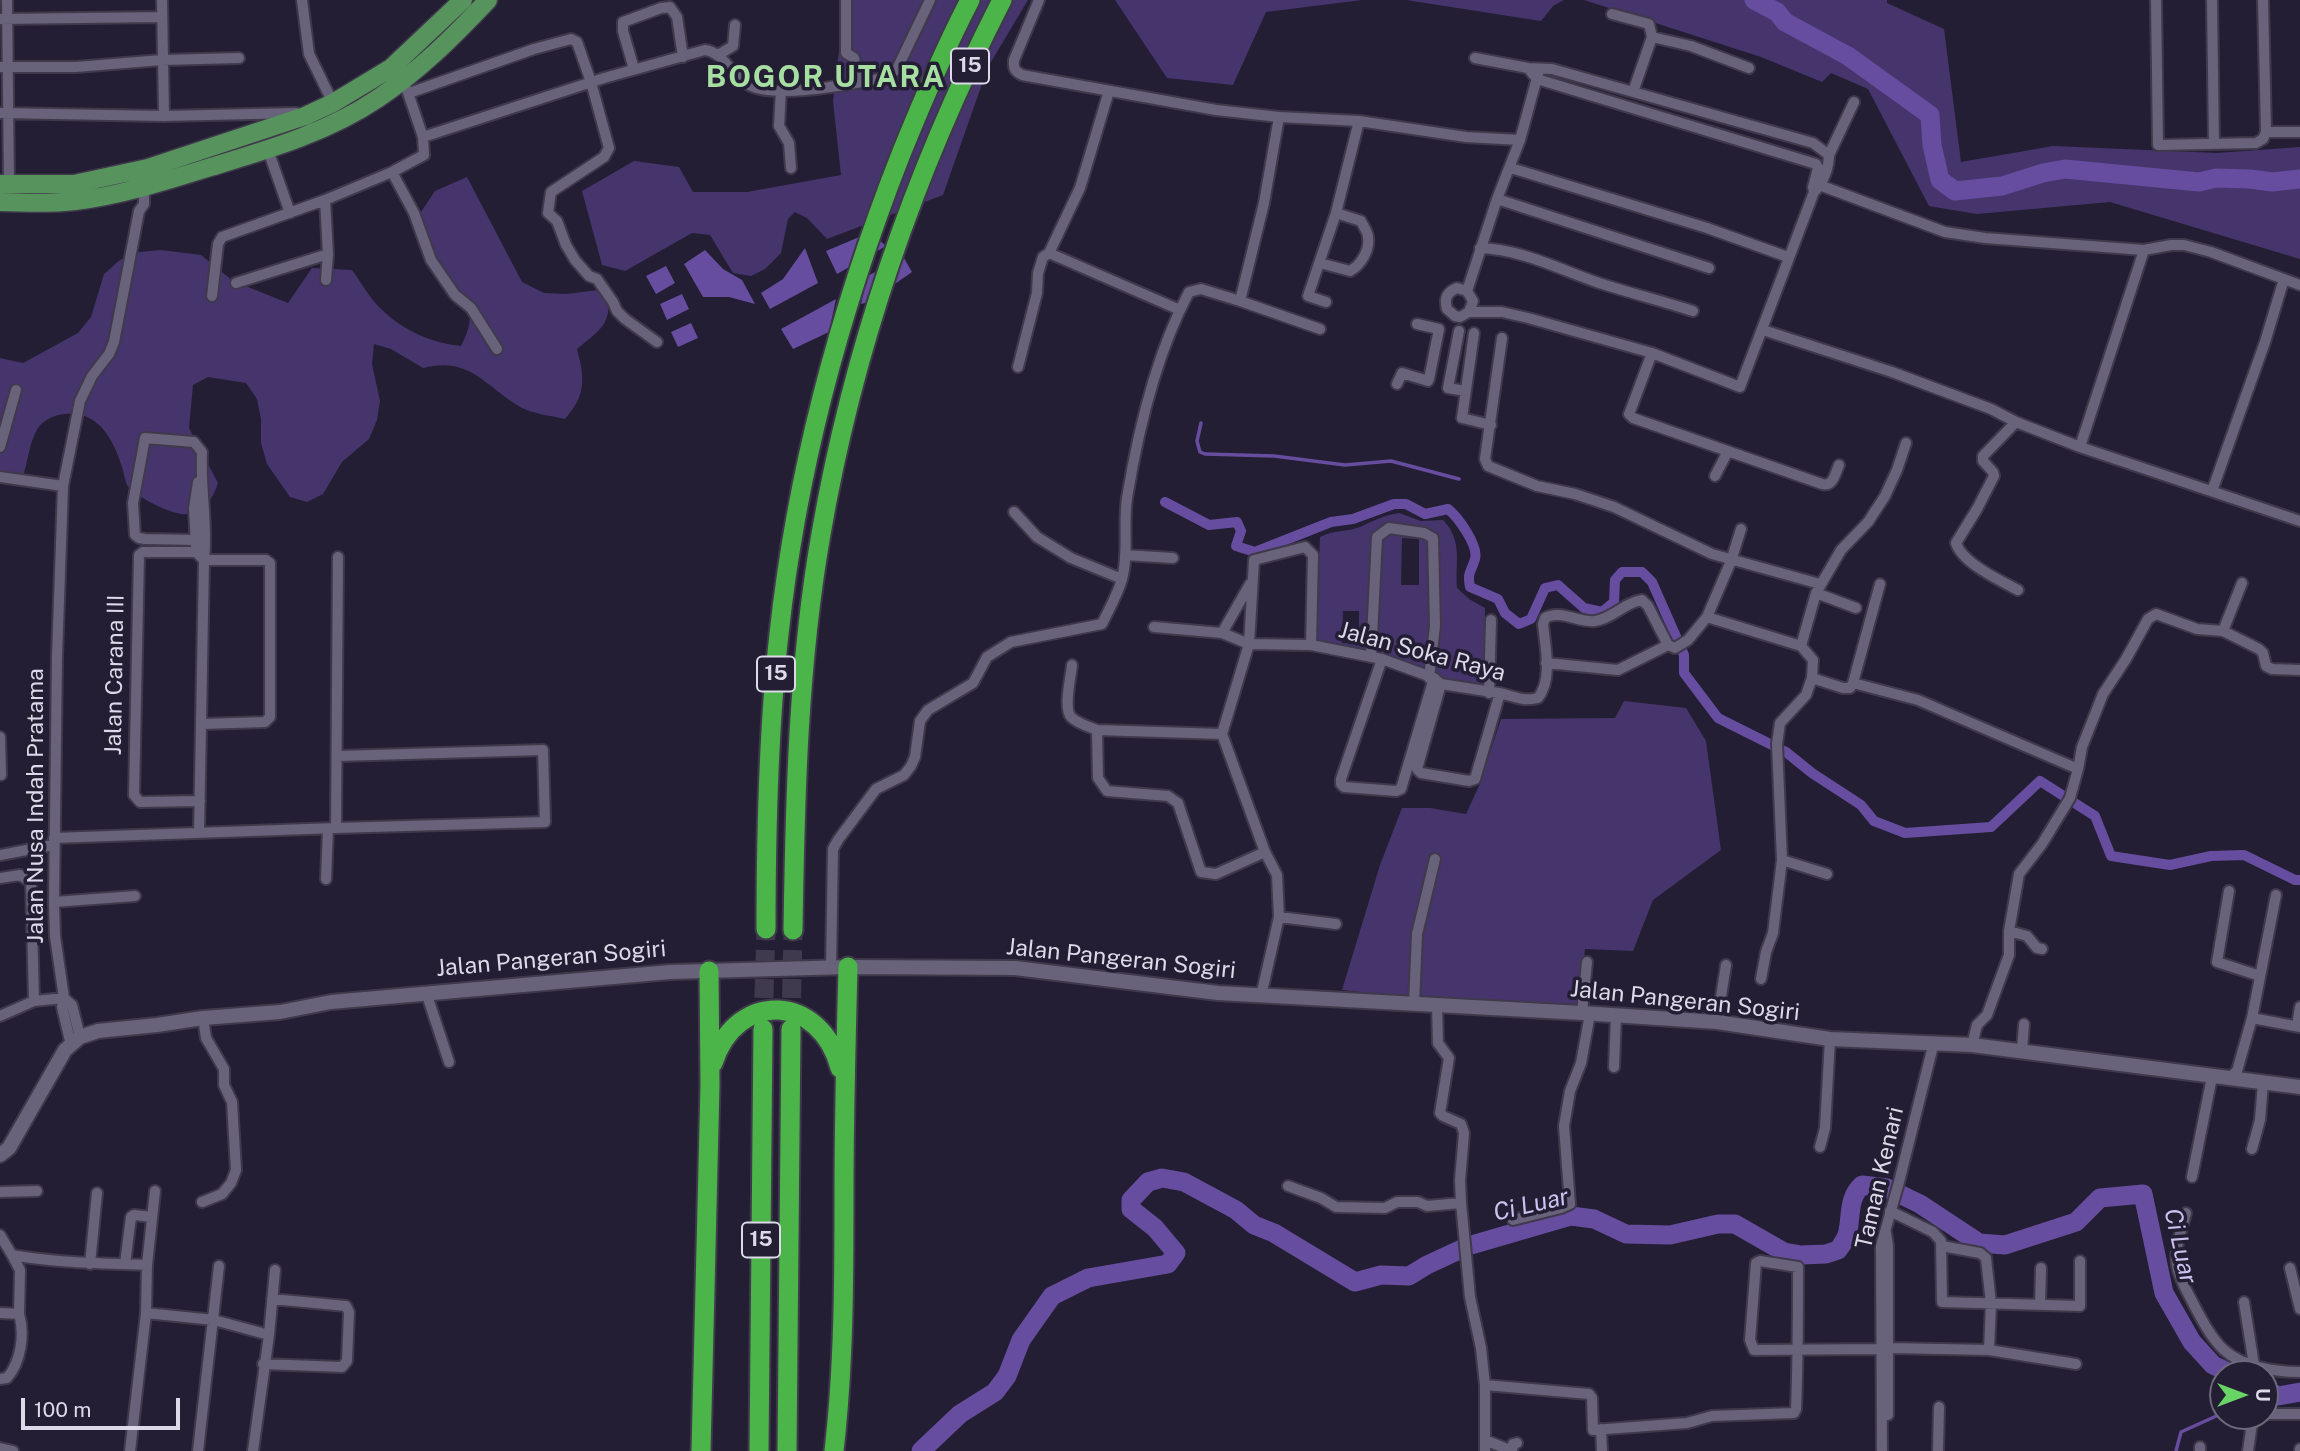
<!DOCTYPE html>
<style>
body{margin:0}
#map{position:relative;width:2300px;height:1451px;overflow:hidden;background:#231e33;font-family:"Public Sans",sans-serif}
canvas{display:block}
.north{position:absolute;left:2209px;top:1360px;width:70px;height:70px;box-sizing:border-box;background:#231e33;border:2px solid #6d697b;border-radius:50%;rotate:90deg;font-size:19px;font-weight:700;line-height:28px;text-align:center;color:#dcd9e8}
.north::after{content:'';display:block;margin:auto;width:24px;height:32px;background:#68d465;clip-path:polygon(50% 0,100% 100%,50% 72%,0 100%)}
.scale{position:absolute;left:21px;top:1398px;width:159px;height:32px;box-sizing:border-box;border:4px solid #dcd9e8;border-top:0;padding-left:9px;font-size:21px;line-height:24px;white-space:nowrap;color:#dcd9e8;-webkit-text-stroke:5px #231e33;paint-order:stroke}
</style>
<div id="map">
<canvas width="2300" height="1451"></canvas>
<div class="north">U</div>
<div class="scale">100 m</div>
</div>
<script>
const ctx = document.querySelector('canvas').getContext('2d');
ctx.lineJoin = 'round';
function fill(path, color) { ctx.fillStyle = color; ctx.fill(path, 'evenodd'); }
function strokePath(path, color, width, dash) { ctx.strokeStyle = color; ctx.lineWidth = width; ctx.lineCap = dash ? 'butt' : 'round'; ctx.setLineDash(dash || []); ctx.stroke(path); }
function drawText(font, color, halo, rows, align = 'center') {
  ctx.font = font + ' "Public Sans",sans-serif'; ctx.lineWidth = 7; ctx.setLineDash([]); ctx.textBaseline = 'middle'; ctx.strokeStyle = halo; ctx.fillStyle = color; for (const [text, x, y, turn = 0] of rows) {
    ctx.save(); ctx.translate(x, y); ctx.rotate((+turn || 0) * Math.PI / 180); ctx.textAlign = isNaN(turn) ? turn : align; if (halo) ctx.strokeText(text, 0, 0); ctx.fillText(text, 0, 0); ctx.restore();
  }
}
const green = new Path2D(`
 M845,0H1028L988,67L943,195L827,239L807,218L795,212L788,219L781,253L765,269L751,276L733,273L710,235L692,233L625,271L602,265L582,191L634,161L679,167L693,192H747L841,175L833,101Z
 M1115,0H1362L1266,12L1233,85L1167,78Z
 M1406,0H1564L1553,6L1541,21Z
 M1584,0H1887V3L1944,29L1961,162L2053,146L2217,153L2300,147V259L2110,202L1977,214L1929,206L1868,89L1831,73L1822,82L1761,57Z
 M467,177L522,282L544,293L566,294L607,289C613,324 602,328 577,349C585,379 586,395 565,419C552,416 534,414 522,408C485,387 471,356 423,368L391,349L374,344L372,364L380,401L377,420L369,439L342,462L323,494L307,502L290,497L267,464L261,443V419L257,399L246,383L208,377L193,385L189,428L218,483C212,501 205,510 186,514C174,516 137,497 129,488C125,483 124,473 122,467C114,441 99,410 65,414C55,415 44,419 38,428C29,442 28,463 22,479L5,484L0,480V358L23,363L78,333L91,317L104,274L120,260L139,252L161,250L201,255L233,281L288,303L312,268L352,270C361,282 370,299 382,310C404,331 431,343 461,346C467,334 472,322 469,309C465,296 434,269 423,259L422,239L413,224L435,191Z
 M1399,513L1421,521L1443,520C1463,540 1455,562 1457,588L1469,599L1485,608L1484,687L1476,689L1326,645L1318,641L1316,636L1320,537C1333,530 1347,532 1360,527C1373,521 1384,515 1399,513ZM1402,538L1419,539V585H1401ZM1343,611H1359V644L1342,643Z
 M1624,701L1686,708L1706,741L1721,850L1653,900L1633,951L1585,949L1578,1015L1342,990L1380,865L1402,808H1430L1466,814L1479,786L1501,719L1615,718Z`);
const water = new Path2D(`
 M871,232L886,246L837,274L826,251Z
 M805,248L818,283L770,309L761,293L783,279Z
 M705,250L723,269L742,280L755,304L729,297H703L684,264Z
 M904,258L912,272L869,302L861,304L867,276Z
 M666,266L675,283L656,294L646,276Z
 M682,294L689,309L667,320L660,304Z
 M836,299L829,332L793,349L781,329Z
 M691,323L698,338L678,347L671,332Z`);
const stream = new Path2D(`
 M1201,423L1197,441L1200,452L1205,454L1274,456L1345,465L1391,461L1459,479
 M2265,1404L2278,1396
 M2176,1451L2181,1432L2223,1413`);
const canal = new Path2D(`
 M1165,502L1209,525L1237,522L1241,531L1236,546L1255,552L1331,522L1353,519L1394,504H1406L1425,514L1448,509C1458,517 1479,546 1475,559C1471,573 1467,571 1470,587L1498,599L1505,613L1519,624L1531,619L1545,588L1558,585L1584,608L1602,612L1614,602L1615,580L1622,572H1642L1652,582L1678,641L1684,655V673L1718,718L1786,752L1812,773L1861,805L1874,821L1905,833L1991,827L2040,781L2095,816L2111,856L2170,865L2211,856L2244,855L2295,880H2300`);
const river = new Path2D(`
 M1754,0L1777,12L1785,22L1848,56L1930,115L1932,145L1940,180L1955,191L2002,186L2043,173L2065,169L2199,182L2216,178L2250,179L2272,182L2300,179
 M2265,1390L2278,1396L2300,1392
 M921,1451L960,1414L995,1392L1007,1376L1021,1340L1052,1296L1088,1278L1168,1264L1176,1253L1155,1228L1131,1209V1200L1148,1182L1162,1178L1184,1182L1236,1210L1254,1225L1274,1233L1355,1282L1381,1275L1409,1276L1427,1265L1468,1246L1571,1216L1594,1219L1626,1234L1670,1235L1718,1224H1735L1784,1252L1801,1255L1826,1254L1838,1250C1841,1246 1845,1240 1847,1235C1852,1217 1847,1199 1862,1185L1887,1188L1920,1204L1979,1243L2005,1245L2076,1222L2100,1198L2143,1194L2164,1293L2192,1342L2213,1365L2232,1374`);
const motorwayTunnel = new Path2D(`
 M763,1027L766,929
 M791,1027L793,930`);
const minor = new Path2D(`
 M7,0L9,184
 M162,0L164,116
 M302,0L309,54L333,103
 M846,0V53L854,58L859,82
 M1039,0L1014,60C1013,69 1015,71 1022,75L1216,110L1279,117L1359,121L1466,137L1520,140
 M2156,0L2158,145L2256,143L2263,139L2266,132H2300
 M2212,0L2214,144
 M2263,0L2266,132
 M1612,14L1649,24L1652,37L1633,92
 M0,19L162,17
 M1652,37L1691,46L1749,68
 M718,55L733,46L735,25
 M1475,58L1528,68L1552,69L1813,143L1829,155C1829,167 1824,181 1816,190
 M0,67H76L162,60L239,58
 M634,69L623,31V22L661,8L670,7L677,17L683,57
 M781,90L779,126L789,143L791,168
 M409,93L534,49L571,39L577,42L591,82L609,148L604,157L551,192L548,213L557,221L566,245L575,260L589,276L597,279L613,302L617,311L625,319L657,342
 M0,113L164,116L296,113
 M423,137L604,78L705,50C724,52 731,77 751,86C779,99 854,83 886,78L897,69L930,0
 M268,150L290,213
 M1829,155L1854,102
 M1511,168L1707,228L1788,257
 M392,172L414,213L431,260L455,295L471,308L497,349
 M1814,183L1945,232L1985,238L2144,250L2171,245H2184L2211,252L2300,285
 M1497,199L1709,268
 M1480,248C1521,249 1561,270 1599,283C1630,293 1662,301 1693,311
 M1049,253L1180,310
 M1320,263L1350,271C1361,265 1370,250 1368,237C1368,232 1363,226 1361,221L1336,213
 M326,280L328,254
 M236,283L328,254L325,200
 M1467,291L1497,199L1520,140L1538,74
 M212,296L218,244L222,237L325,200L392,172L424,155L423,137L407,90
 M1240,301L1264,203L1279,117
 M1326,302L1308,296L1336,213L1359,121
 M1469,312L1473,301L1467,291L1457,288C1447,292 1444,299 1447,309L1455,316L1460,317L1469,312H1502L1528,318L1652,353L1740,387L1814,192L1813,187L1818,168L1816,164L1537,79L1528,68
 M1763,330L1892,372L1991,409L2016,422L2080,447L2300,521
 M1459,331L1448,388L1465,391
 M1474,333L1462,418L1491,425
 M1502,338L1485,459L1488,466L1537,486L1575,494L1614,507L1712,554L1820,584
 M1652,353L1631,409L1629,414L1633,418L1822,484C1833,487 1835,474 1839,465
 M1018,367L1037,293L1038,273L1043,257L1049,253L1080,188L1109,91
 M1397,384L1402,373L1428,381L1429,379L1439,329L1417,324
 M2016,422L1983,456V461L1993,472L1994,476L1977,509L1956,543C1962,563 2001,581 2018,590
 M0,447L16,390
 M2080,447L2144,250
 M1715,476L1728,451
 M0,477L63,486
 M2212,491L2265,342L2284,279
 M1014,512L1037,537L1071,558L1122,579
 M195,540L145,539L139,538L135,535L133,503L145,438L194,442L202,452C200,489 208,524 204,560L199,833
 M196,546L194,508L198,482
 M1125,555L1173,558
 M1816,593L1841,550L1868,522L1885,496L1897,470L1906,443
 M1707,617L1801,646L1813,660L1812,678L1806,695L1780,723L1777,744L1782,860L1773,933L1766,952L1761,979
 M1154,627L1222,633L1249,644L1311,645L1382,659L1434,678L1441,684C1460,687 1480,690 1499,693C1514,696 1522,702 1538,698C1553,679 1545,646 1543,624L1545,618C1560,609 1579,623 1595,621C1612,619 1625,602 1642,600L1648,606L1668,645L1675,648L1688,640L1707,617L1731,561L1741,529
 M2223,631L2242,583
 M1222,633L1250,584
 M1801,646L1816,593L1856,608
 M1371,657L1377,537L1389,528L1424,533L1433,538L1435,626L1429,678
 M1382,659L1341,779V784L1344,787L1396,791L1401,789L1434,678
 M1546,663L1618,670L1668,645
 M1072,665C1071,677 1063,708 1071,717C1077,723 1089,727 1097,730L1222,734
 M1812,678L1843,688H1850L1853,683L1918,700L2078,769
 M1853,683L1880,584
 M1441,684L1417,769L1421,773L1469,781L1475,779L1500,693
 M1489,693L1491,620
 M202,724L265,722L270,717V563L266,560H204
 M1097,730L1098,778L1107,791L1168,796L1178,803L1201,872L1216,874L1265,852
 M0,737L1,775
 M200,801L140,802L134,795L139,555L143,552H196L204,560
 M336,828L545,822L543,750L338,756
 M54,838L336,828L338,557
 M0,855L53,845
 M1782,860L1827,874
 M0,878L20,875L31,882L34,1001
 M326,879L328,829
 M2229,891L2217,962L2260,976
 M54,902L135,896
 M1279,917L1336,924
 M2009,931L2027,936L2037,948L2042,949
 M831,968L833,849L838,840L876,789L904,775L911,766L915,757L920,721L928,710L973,683L987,657L1011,642L1102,624C1109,609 1118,594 1122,579C1129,553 1123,525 1127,498C1138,431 1157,352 1189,292L1201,289L1240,301L1320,329
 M426,992L449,1062
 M1261,996L1279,917L1277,875L1265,852L1222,734L1249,644L1254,560L1305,547L1313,555L1311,645
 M64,998L72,1005L80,1037
 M1414,1004L1417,934L1435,859
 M1437,1004L1438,1043L1449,1058L1440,1113L1443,1116L1461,1124L1464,1133L1460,1180L1461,1203L1470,1297L1481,1348L1485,1385V1451
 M1582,1013L1587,962
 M0,1016L34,1001L64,998
 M2252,1018L2300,1027
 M1717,1022L1726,965
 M2297,1026L2300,1007
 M71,1045L62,1007L64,998L55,936L54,902L57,657L63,486L80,401L92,376L109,354L114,342L139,211L144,204V187
 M1972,1045L1977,1025L1987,1015L2009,955V931L2019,874L2042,844L2070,798L2078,769L2082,747L2103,694L2126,659L2148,619L2156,614L2197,629L2223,631L2259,649L2263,653L2266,666L2272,669L2300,670
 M2022,1051L2024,1024
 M1614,1067L1616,1016
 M2228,1079L2237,1071L2252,1018L2276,895
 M1820,1147L1825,1128L1830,1039
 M2252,1149L2260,1120L2263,1083
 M2192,1177L2212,1077
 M1288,1186L1321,1198L1336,1207L1385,1208L1397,1202H1418L1427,1206L1461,1203
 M0,1192L37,1191
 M202,1202L222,1194L231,1183L236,1170L232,1102L224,1085V1069L206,1038L203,1018
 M1890,1211L1933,1232L1941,1241L1942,1302L2080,1306V1261
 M2186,1213C2182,1229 2174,1248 2177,1265C2179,1279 2188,1293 2194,1305C2202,1320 2211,1338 2224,1350C2243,1367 2275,1372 2300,1372
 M1513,1220L1561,1208L1570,1204L1564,1126L1570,1091L1581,1063L1590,1014
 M1886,1233L1888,1246V1415
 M0,1235L12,1255C57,1263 102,1263 147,1265
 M12,1255L20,1270L19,1314
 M90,1264L97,1193
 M125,1264L131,1217L134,1215L152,1217
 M2290,1268L2300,1309
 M2244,1302L2254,1365
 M2040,1304L2041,1268
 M0,1313L19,1314C25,1334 21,1362 7,1378L0,1379
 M146,1313L214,1320L269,1335
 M1890,1348L1989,1350L1991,1304L1986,1258L1980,1253L1942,1246
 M1989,1350L2076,1364
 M263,1364L342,1367L347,1361L349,1312L346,1306L272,1299
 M1485,1385L1589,1394L1592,1398L1593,1430L1687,1423L1712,1416L1794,1413L1796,1409C1798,1362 1798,1315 1798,1267L1760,1261L1756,1263L1750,1340L1754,1350L1881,1349
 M2265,1414H2300
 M1601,1429L1602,1451
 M1485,1440L1512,1451L1513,1444L1517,1443
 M0,1448L13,1451
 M130,1451L146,1313L147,1265L155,1191
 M198,1451L219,1266
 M253,1451L269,1335L275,1270
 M1882,1451L1881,1246L1899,1182L1934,1042
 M1938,1451L1939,1407
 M2200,1451V1447
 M2248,1451L2253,1416
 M2300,1451V1449`);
const tertiary = new Path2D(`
 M0,1155L9,1148L65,1050L80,1037L98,1031L157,1025L203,1018L280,1012L331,1002L670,972L848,967L1015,968L1218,993L1582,1013L1717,1022L1830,1039L1972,1045L2300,1087`);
const primary = new Path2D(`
 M0,184H74L148,168L305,116L333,103L391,68L463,0
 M0,202C25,203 50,204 75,201C117,196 163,182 204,169C263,151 325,134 377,99C418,72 454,36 488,0`);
const motorway = new Path2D(`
 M766,929C766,831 768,732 779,634C797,468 840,309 901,154C922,102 944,50 970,0
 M793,930C795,798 798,665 821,534C853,349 916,168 1002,0
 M713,1063C737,989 821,994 840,1068
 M701,1451L710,1085L709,971
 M759,1451L763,1029
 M787,1451L791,1029
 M834,1451C844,1364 844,1278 844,1191C844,1116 846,1042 848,967`);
const shields = [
 [970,66,38],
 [776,674,38],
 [761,1240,38]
];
const shieldNames = [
 ["15",970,66],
 ["15",776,674],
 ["15",761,1240]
];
const streetNames = [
 ["Jalan Soka Raya",1422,652,15],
 ["Jalan Carana III",115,675,-89],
 ["Jalan Nusa Indah Pratama",36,806,-90],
 ["Jalan Pangeran Sogiri",551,959,-5],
 ["Jalan Pangeran Sogiri",1121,959,6],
 ["Jalan Pangeran Sogiri",1685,1001,6],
 ["Taman Kenari",1880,1178,-77]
];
const waterNames = [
 ["Ci Luar",1531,1205,-13],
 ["Ci Luar",2180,1246,77]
];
const districtNames = [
 ["BOGOR UTARA",826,78]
];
fill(green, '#46356c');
fill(water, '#664d9f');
strokePath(stream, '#664d9f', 3.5);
strokePath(canal, '#664d9f', 10);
strokePath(river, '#664d9f', 19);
strokePath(motorwayTunnel, '#3f3a4e', 19, [19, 10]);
strokePath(minor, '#3f394b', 14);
strokePath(tertiary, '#3f394b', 18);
strokePath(primary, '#3f394b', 21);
strokePath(motorway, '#3f394b', 23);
strokePath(minor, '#68627b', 10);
strokePath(tertiary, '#68627b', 14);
strokePath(primary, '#57945d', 18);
strokePath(motorway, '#4bb549', 19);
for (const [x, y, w] of shields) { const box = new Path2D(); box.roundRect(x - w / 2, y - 17.5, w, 35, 5); ctx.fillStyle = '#231e33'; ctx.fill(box); strokePath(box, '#dcd9e8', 2); }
drawText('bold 21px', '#dcd9e8', null, shieldNames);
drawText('23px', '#dcd9e8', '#231e33', streetNames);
drawText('italic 24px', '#cdc3f0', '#231e33', waterNames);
ctx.letterSpacing = '2px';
drawText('bold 30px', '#a7dfa3', '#231e33', districtNames);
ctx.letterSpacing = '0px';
</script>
